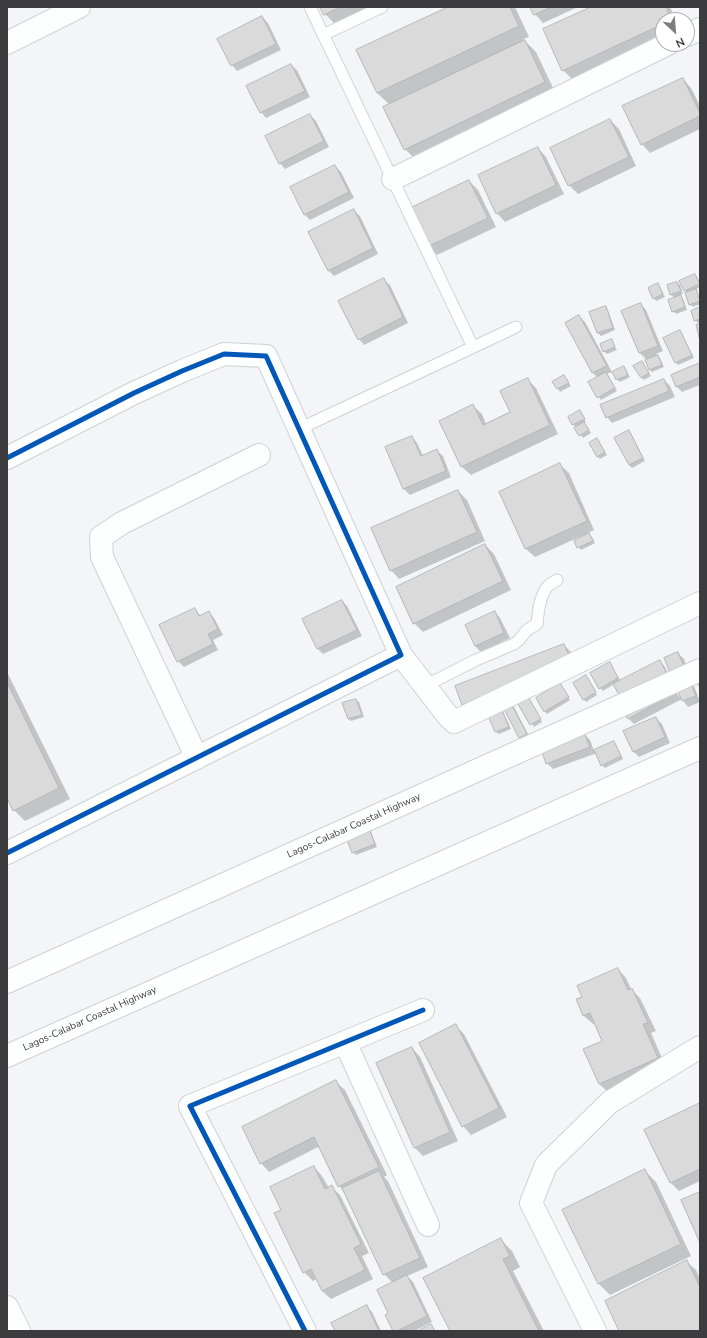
<!DOCTYPE html>
<style>
body{margin:0}
#map{position:relative;width:707px;height:1338px;overflow:hidden;background:#f4f5f8;font-family:"Nunito Sans",sans-serif}
canvas{display:block}
.frame{position:absolute;inset:0;border:8px solid #3c3c3e;pointer-events:none}
.north{position:absolute;left:655px;top:12px;width:40px;height:40px;box-sizing:border-box;background:#fff;border:1px solid #b1b1b2;border-radius:50%;rotate:154deg;font-size:11px;font-weight:700;line-height:16px;text-align:center;color:#3c3c3e}
.north::after{content:'';display:block;margin:auto;width:14px;height:18px;background:#7c7d7f;clip-path:polygon(50% 0,100% 100%,50% 72%,0 100%)}
</style>
<div id="map">
<canvas width="707" height="1338"></canvas>
<div class="frame"></div>
<div class="north">N</div>
</div>
<script>
const ctx = document.querySelector('canvas').getContext('2d');
ctx.lineJoin = 'round';
function fill(path, color) { ctx.fillStyle = color; ctx.fill(path, 'evenodd'); }
function strokePath(path, color, width, dash) { ctx.strokeStyle = color; ctx.lineWidth = width; ctx.lineCap = dash ? 'butt' : 'round'; ctx.setLineDash(dash || []); ctx.stroke(path); }
function drawText(font, color, halo, rows, align = 'center') {
  ctx.font = font + ' "Nunito Sans",sans-serif'; ctx.lineWidth = 3; ctx.setLineDash([]); ctx.textBaseline = 'middle'; ctx.strokeStyle = halo; ctx.fillStyle = color; for (const [text, x, y, turn = 0] of rows) {
    ctx.save(); ctx.translate(x, y); ctx.rotate((+turn || 0) * Math.PI / 180); ctx.textAlign = isNaN(turn) ? turn : align; if (halo) ctx.strokeText(text, 0, 0); ctx.fillText(text, 0, 0); ctx.restore();
  }
}
const shadow = new Path2D(`
 M321,7H374L336,25L325,14Z
 M450,7H515L529,37L523,39L536,52L556,94L416,160L405,149L390,105L377,93Z
 M531,7H578L543,23L535,14Z
 M594,7H670L676,20H663V37L572,79L563,70Z
 M262,17L268,23L281,50L237,71L232,65Z
 M291,65L297,70L310,97L266,118L261,112Z
 M683,79L691,88L700,106V129L650,153L642,144Z
 M310,115L316,121L329,147L285,169L280,163Z
 M610,120L619,129L636,166L578,194L569,185L552,148Z
 M538,148L546,157L564,194L505,222L497,213Z
 M335,166L341,172L354,198L310,220L304,214Z
 M469,181L478,190L496,227L437,255L428,246Z
 M354,211L360,216L378,254L334,276L328,270Z
 M695,275L700,283V287L695,290L698,292H696L700,304L693,307L690,304L687,293L685,291Z
 M384,280L390,285L408,323L364,345L359,339Z
 M677,283L680,285L683,294L680,295L683,299L687,310L676,314L673,311L675,298L671,295L668,286Z
 M658,285L665,297L656,301L654,298Z
 M641,304L646,310L663,351L656,354L660,358L664,367L652,372L650,370L647,360L640,353L623,311Z
 M606,307L608,310L615,330L601,336L598,333L591,312Z
 M700,309V322L698,323L695,320Z
 M579,316L585,322L612,372L607,374L617,391L601,400L589,382L598,378L593,373L566,324Z
 M680,331L682,334L694,358L678,365L676,362Z
 M611,341L617,350L607,354L604,351Z
 M700,364V385L682,392L676,386Z
 M644,365L651,376L644,380L641,377Z
 M624,367L630,377L620,382L617,379Z
 M564,377L571,386L560,392L554,382Z
 M528,380L536,388L558,434L471,475L462,467L441,421L473,406L482,414L486,424L511,413Z
 M664,380L670,386L675,397L612,423L607,417Z
 M580,412L586,422L584,423L591,433L583,438L573,424Z
 M629,432L631,434L645,461L632,468L629,465L616,438Z
 M412,437L417,443L423,456L437,451L443,456L451,477L410,495L404,489L387,448Z
 M597,439L607,455L600,459L597,456Z
 M560,465L569,473L594,530L588,533L592,537L595,543L581,550L575,541L584,536V535L535,557L526,549L500,492Z
 M458,491L467,500L485,541L399,579L391,570Z
 M485,545L494,554L511,590L423,632L414,623Z
 M342,601L347,606L362,636L323,654L318,649Z
 M194,609L201,616L208,612L214,618L223,635L213,640L218,650L184,667L178,661Z
 M495,612L500,618L510,638L481,652L475,646Z
 M564,645L573,654L526,692L542,722L534,727L515,697L501,707L511,729L499,734L496,732L486,710L472,713L463,705L456,686Z
 M678,653L684,659L700,702L688,707L682,699L634,724L628,718L629,706L614,684L603,691L600,688L610,664L621,681L660,661L665,667L679,697L681,696Z
 M700,666V688L698,686L691,670Z
 M7,672L70,799L25,821L14,810L7,796Z
 M586,676L597,695L586,702L583,699Z
 M560,685L570,700L547,714L545,711Z
 M356,700L359,702L364,717L351,721L349,719L344,704Z
 M511,704L514,707L529,736L522,740L519,737Z
 M656,718L662,724L670,743L639,757L633,751Z
 M584,734L590,740L594,751L613,742L616,745L623,759L605,768L602,765L597,753L553,769L547,763Z
 M369,829L371,832L377,847L356,855L353,852Z
 M618,969L626,978L631,989L640,998L656,1031L651,1033L666,1067L608,1092L599,1084L603,1041L595,1023L593,1024L584,1016L577,1000L583,997Z
 M455,1025L464,1034L507,1117L471,1135L463,1126Z
 M412,1048L420,1057L458,1141L423,1156L414,1147Z
 M336,1082L345,1090L387,1175L384,1177L388,1181L428,1267L407,1276L413,1282L432,1322L414,1331H394L390,1313L393,1283L384,1274L345,1192L339,1186L320,1146L269,1172L261,1163Z
 M700,1104V1181L679,1191L671,1183Z
 M314,1167L322,1176L329,1188L331,1187L340,1195L369,1253L362,1256L373,1279L331,1299L322,1291L317,1279L313,1281L304,1272L283,1210Z
 M645,1171L656,1182L691,1256L610,1295L599,1284Z
 M501,1240L512,1251L520,1267L513,1271L544,1331H451Z
 M687,1262L696,1270L700,1279V1331H620Z
 M366,1306L372,1312L381,1331H336Z`);
const building = new Path2D(`
 M320,7H340L324,15Z
 M448,7H510L519,26L377,93L356,50Z
 M530,7H551L534,15Z
 M591,7H666L672,20H663V24L562,71L543,29Z
 M262,16L276,44L231,66L217,39Z
 M525,40L545,82L404,150L383,107Z
 M291,64L305,91L260,113L246,86Z
 M683,78L700,113V116L641,145L622,106Z
 M310,114L324,141L279,164L265,136Z
 M610,119L629,157L568,186L550,148Z
 M538,147L556,185L496,214L478,175Z
 M335,165L349,192L304,215L290,187Z
 M469,180L488,218L427,247L409,209Z
 M354,209L373,248L328,271L308,232Z
 M695,274L700,284L684,291L679,281Z
 M384,278L403,317L358,340L338,301Z
 M677,282L681,291L670,295L667,285Z
 M658,283L663,294L653,299L648,288Z
 M696,289L700,301L689,305L685,293Z
 M681,295L685,307L672,312L668,300Z
 M641,303L658,346L639,353L621,311Z
 M606,306L613,328L597,333L589,312Z
 M700,307V319L694,321L691,311Z
 M579,315L607,366L592,373L565,323Z
 M700,324V341L696,325Z
 M680,330L692,355L675,363L663,338Z
 M612,339L615,347L603,352L600,344Z
 M658,355L662,365L649,370L645,360Z
 M642,361L649,373L641,378L633,366Z
 M700,363V377L676,387L671,375Z
 M624,366L628,375L616,380L612,372Z
 M606,372L615,388L597,398L588,382Z
 M564,375L569,383L557,389L552,382Z
 M528,378L550,425L461,467L439,421L473,404L483,425L510,412L500,391Z
 M664,379L669,391L606,418L600,405Z
 M580,410L585,419L572,425L568,417Z
 M584,422L589,430L579,436L574,428Z
 M629,430L643,458L629,465L614,438Z
 M412,436L421,456L437,449L446,471L403,489L385,447Z
 M597,438L605,452L597,457L589,443Z
 M560,463L587,521L525,549L499,492Z
 M458,490L477,532L390,571L371,528Z
 M589,533L593,541L577,548L574,541Z
 M485,544L503,581L413,624L396,587Z
 M342,600L357,630L317,649L302,619Z
 M195,608L199,616L209,611L218,629L208,634L213,644L177,662L159,625Z
 M495,611L504,633L475,646L465,625Z
 M564,644L572,663L462,705L455,686Z
 M678,652L696,696L682,701L664,658Z
 M660,660L669,678L623,702L613,684Z
 M610,662L618,678L599,689L590,673Z
 M586,675L596,692L583,700L573,683Z
 M7,682L59,788L13,811L7,798Z
 M560,683L569,697L544,712L536,698Z
 M670,683L675,693L628,719L622,709Z
 M524,690L541,719L530,725L513,695Z
 M356,699L362,715L348,719L342,703Z
 M499,703L509,727L495,732L485,709Z
 M511,703L527,734L519,738L503,707Z
 M656,717L665,737L633,752L623,731Z
 M584,733L590,747L546,764L541,749Z
 M614,741L621,756L601,766L594,750Z
 M369,828L375,844L352,853L346,837Z
 M618,968L628,990L632,988L648,1023L643,1024L658,1058L599,1084L583,1049L602,1041L590,1013L583,1016L576,999L582,997L577,986Z
 M456,1024L499,1108L462,1127L419,1043Z
 M412,1047L450,1132L414,1148L376,1063Z
 M336,1080L379,1167L338,1187L314,1137L260,1164L242,1127Z
 M700,1103V1169L670,1183L644,1130Z
 M314,1166L325,1189L332,1185L361,1244L354,1248L365,1270L322,1291L311,1269L303,1273L274,1213L281,1210L270,1187Z
 M645,1169L681,1244L598,1284L562,1210Z
 M379,1171L420,1258L383,1275L342,1188Z
 M700,1192V1243L681,1200Z
 M501,1238L510,1256L503,1259L539,1331H450L423,1278Z
 M687,1260L700,1287V1330L698,1331H619L605,1301Z
 M407,1275L427,1316L397,1331H393L385,1315L388,1313L377,1290Z
 M367,1305L379,1331H335L331,1323Z
 M431,1324L435,1331H418Z`);
const lane = new Path2D(`
 M310,7L473,347
 M323,35L382,7
 M299,429L516,327
 M425,686L476,660L514,644L519,640L527,630L537,624C538,613 540,593 549,585C551,583 555,582 557,580`);
const street = new Path2D(`
 M687,35L700,29
 M7,43L79,7
 M393,179L668,44
 M7,458L134,393L182,371L224,354L266,356L401,655L7,853
 M401,655L448,716L454,722L700,603
 M197,758L102,557L101,537L122,523L259,455
 M345,1042L428,1225
 M305,1331L190,1106L423,1010
 M595,1331L531,1203L546,1165L610,1102L700,1047`);
const secondary = new Path2D(`
 M7,1307L19,1331`);
const highway = new Path2D(`
 M7,982L700,670
 M7,1056L700,748`);
const cycleway = new Path2D(`
 M7,458L134,393L182,371L224,354L266,356L401,655L7,853
 M305,1331L190,1106L423,1010`);
const streetNames = [
 ["Lagos-Calabar Coastal Highway",354,826,-24],
 ["Lagos-Calabar Coastal Highway",90,1019,-24]
];
fill(shadow, '#0003');
fill(building, '#dadada');
strokePath(building, '#b6b6b7', 1);
strokePath(lane, '#d0d1d3', 13);
strokePath(street, '#d0d1d3', 24);
strokePath(secondary, '#d0d1d3', 24);
strokePath(highway, '#d0d1d3', 24);
strokePath(lane, '#fdfefe', 11);
strokePath(street, '#fdfefe', 22);
strokePath(secondary, '#fdfefe', 22);
strokePath(highway, '#fdfefe', 22);
strokePath(cycleway, '#0057b8', 5);
drawText('10px', '#3c3c3e', '#fff', streetNames);
</script>
